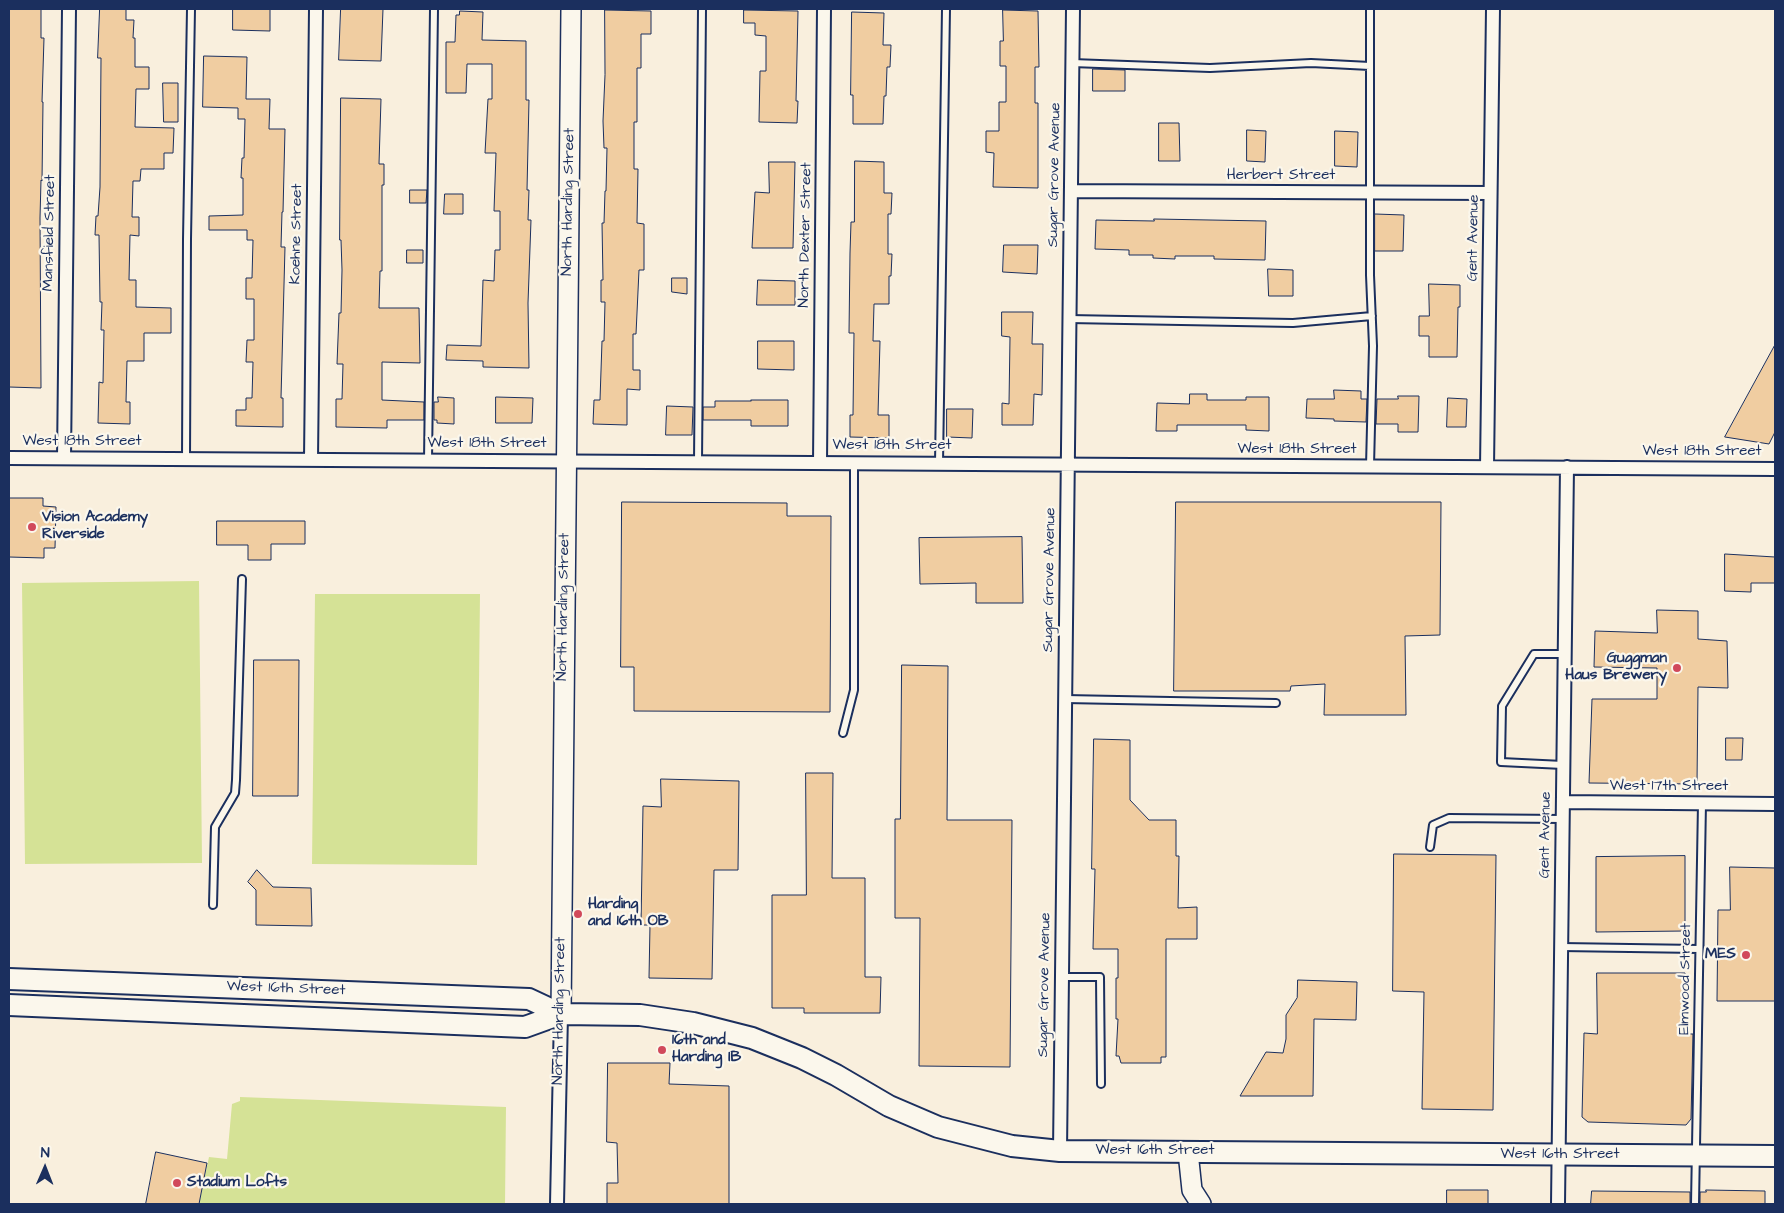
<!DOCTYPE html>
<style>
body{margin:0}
#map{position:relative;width:1784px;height:1213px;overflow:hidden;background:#f9efdd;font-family:"Architects Daughter",sans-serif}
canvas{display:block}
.frame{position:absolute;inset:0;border:10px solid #1b2f5e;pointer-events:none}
.north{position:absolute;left:20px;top:1143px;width:50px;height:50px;-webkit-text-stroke:4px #fbf7ec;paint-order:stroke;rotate:1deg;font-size:14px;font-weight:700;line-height:20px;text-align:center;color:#1b2f5e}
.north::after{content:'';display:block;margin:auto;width:18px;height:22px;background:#1b2f5e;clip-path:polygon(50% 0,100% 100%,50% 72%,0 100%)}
</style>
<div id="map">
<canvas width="1784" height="1213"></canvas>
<div class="frame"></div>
<div class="north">N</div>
</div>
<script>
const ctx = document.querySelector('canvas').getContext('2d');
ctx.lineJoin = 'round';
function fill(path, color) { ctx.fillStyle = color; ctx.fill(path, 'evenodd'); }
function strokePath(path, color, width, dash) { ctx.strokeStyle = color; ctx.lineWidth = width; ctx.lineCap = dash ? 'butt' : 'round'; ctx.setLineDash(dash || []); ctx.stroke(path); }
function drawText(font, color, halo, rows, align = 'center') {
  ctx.font = font + ' "Architects Daughter",sans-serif'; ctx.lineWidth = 4.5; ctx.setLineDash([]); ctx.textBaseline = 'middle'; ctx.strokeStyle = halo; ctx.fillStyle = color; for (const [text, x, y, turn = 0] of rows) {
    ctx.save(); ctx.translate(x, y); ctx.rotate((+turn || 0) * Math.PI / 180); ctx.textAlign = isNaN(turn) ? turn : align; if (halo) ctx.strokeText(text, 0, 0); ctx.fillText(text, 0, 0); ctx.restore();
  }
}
const green = new Path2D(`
 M199,581L202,863L25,864L22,583Z
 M315,594H480L477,865L312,864Z
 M240,1097L506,1107L505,1204H199L209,1157L227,1159L232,1104L240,1101Z`);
const building = new Path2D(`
 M9,9H41V38H44L42,102H43L42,181L41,180L40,218L41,388L9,387Z
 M100,9H126V20H134L133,38H135V67H149V89H136L135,127L174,128L173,153H164V169H141L140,181H133L132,217H139V236L130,235L129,280H136V307L171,308V333H144V361H127L126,402H130V424L98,423L99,382L103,383L104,330H101L102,302H100L99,235H95L96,216H98L100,187L101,58H98Z
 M233,9H270V31L233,30Z
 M341,9H383L381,61L339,60Z
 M605,10L651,11V34H641V68H637V122H634V169H638L637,223L644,224V270H639L636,334H633V370H640V390L627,389V425L593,424L594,400H600L602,341H604L605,302H601V280H603L602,223H604L605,191H606L607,148H604L603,121L605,75Z
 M744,10L798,11L796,101H798L797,123L759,122L760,71H766V36L755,35V23H744Z
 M1003,10L1038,11L1039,67H1035V103H1038V188L993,187L994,153L986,152V131H999V102H1006V66H1000V41H1003Z
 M460,11L483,12L482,40L526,41V100H529L527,190H529L528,220H531L528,303L529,368L483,367V361L446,360L447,345L481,346L483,280L494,281L495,250H500V211H494L496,153H485L488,99H492V64H467L466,93H446V42H455L456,15H459Z
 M852,12L884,13L883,45H891L890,67H887L886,96H884L883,124H853V95H851Z
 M204,56L247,57L246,99H270L269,129H285L283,212H282L281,247H285L281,398H283V427L236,426V410H246V398H252L253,362H246L247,340H254V299H246V278H252L253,240H247V230H209V216L243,215V178H241L242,158H244L245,119H238V108L203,107Z
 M1093,69L1125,70V91H1093Z
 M163,83H178V122H164Z
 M341,98L381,99L379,164H384V185H382V271H380L379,308H419L420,363L382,362V400L424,402V420H387V428L336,427V399H342L343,364H337L339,313H341L342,270L341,240H340Z
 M1159,123H1179L1180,161H1159Z
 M1247,130L1266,131L1265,162L1247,161Z
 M1335,131L1358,132L1357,167L1335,166Z
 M855,161L884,162V193H892L891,214H888V254H892L891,276H889V304H874L873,341H880L878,415H889V438L850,437V415H853L854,333H849L850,253L851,222H854Z
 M769,162H795L793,248H752L755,192L769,193Z
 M410,190H427L426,203H410Z
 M445,194H463V214H444Z
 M1375,214L1404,215L1403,251H1375Z
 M1154,219L1266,221L1265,260L1214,259V256H1175V259L1153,258V255H1129V250L1095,249L1096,220L1154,221Z
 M1004,245H1038L1037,274L1003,272Z
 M407,250H423V263H407Z
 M1268,269L1293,270V296H1269Z
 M672,278H687V294L672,292Z
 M758,280L795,281V305H757Z
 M1429,284L1460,285V307H1458L1457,357H1429V336H1419V316H1429Z
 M1002,312H1033L1032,344H1043L1042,395L1034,394L1033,425H1002V403L1009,404L1010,337L1002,336Z
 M758,341H794V370L758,369Z
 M1775,345V432L1769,444L1725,437Z
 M1334,390L1361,391V399H1367L1366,422L1334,421V419L1306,418L1307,399H1334Z
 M1190,394H1207V400H1246V397H1269V431L1246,430V425H1177V431H1156L1157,403L1189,404Z
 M1398,396H1419L1418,432H1398V424H1376L1377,399H1398Z
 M438,397L454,398V424L437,423V420H434V402H438Z
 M496,397L533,398L532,423H496Z
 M1448,398L1467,399L1466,427H1447Z
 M751,400H788V426H751V420H703V407H715V401H751Z
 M667,406L693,407L692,435H666Z
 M947,409H973L972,438L947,437Z
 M9,498H43V506L56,507L55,548H44V558L9,557Z
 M622,502L787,503V516H831L830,712L634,711V667H621Z
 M1176,502H1441L1440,635L1405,636L1406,715H1324L1325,684L1291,686L1290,691H1174Z
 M217,521H305V544H271V560H248V545H217Z
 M1022,537L1023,603H976V583L920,584L919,538Z
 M1725,554L1775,557V583H1751V592L1725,591Z
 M1657,610L1698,611V639L1727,641L1728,688L1698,687L1697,784L1589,783L1592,699H1657V668L1594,667L1595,631L1657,633Z
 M254,660H299L298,796H253Z
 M902,665L948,666L947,820H1012L1010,1067L919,1066L920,918H895V819H900Z
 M1726,738H1743L1742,760H1726Z
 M1094,739L1130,740V800L1149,820H1176V856H1179L1178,908L1197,907V939H1166V1057H1161V1063H1121L1119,1056H1116L1118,1019H1116V978H1118V949H1093L1095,869H1092Z
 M806,773H833L832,878H865V977H881L880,1013H804V1008H772V895H806Z
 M661,779L739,781L738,870H714L712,979L649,978L650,925H641L643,806L661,807Z
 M1394,854L1496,855L1493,1110L1422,1109L1424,992L1393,991Z
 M1685,856V931L1596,932V857Z
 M1730,867L1775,868V1001H1717L1718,910H1730Z
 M257,870L273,887L311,888L312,926L256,925V890L248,882Z
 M1597,973H1685V1034H1693L1691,1119L1686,1125L1588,1122L1582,1117L1584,1033L1597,1034Z
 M1298,980L1357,982L1356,1020L1314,1019L1313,1096H1240L1266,1052L1283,1053L1286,1039V1015L1297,998Z
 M608,1063H670L669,1084L729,1086V1204H607V1183H618L617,1143L607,1142Z
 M156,1152L207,1163L199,1204H146Z
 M1447,1190H1488V1204H1447Z
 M1706,1190L1765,1191V1204H1700V1192H1706Z
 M1592,1191L1690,1192V1204H1591Z`);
const lane = new Path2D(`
 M1370,9V275L1373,346L1370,466
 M1072,63L1210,68L1311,63L1370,66
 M1069,319L1293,323L1372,316
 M186,459L187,239L191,9
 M428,460L434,9
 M698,461L702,9
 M939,463L946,9
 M1065,699L1276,703
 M843,733L854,690V463
 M1563,765L1501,762L1502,706L1534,654H1565
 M1430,847L1433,825L1449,818L1563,819
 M213,905L215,827L235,793L236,780L242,579
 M1561,947L1699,949
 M1062,977H1100L1101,1084
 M1695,1204L1702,803`);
const street = new Path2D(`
 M1071,191L1490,193
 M9,458L1775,469
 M64,458L69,9
 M311,459L316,9
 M820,462L824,9
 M1487,467L1493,9
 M1563,802L1775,804
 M1060,1151L1073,9
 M557,1204L561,1014
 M1558,1204L1567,467`);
const secondary = new Path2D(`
 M561,1014L571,9
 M1188,1152L1192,1190L1201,1204`);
const primary = new Path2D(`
 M9,979L529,999L561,1014
 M9,1005L525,1027L561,1014L640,1015L693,1023L752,1038L802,1058L836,1075L889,1106L938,1127L1012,1146L1060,1151L1775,1156`);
const markers = [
 [32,527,5,"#d1495b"],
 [1677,668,5,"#d1495b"],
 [578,914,5,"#d1495b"],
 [1746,955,5,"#d1495b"],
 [662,1050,5,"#d1495b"],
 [177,1183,5,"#d1495b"]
];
const streetNames = [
 ["Sugar Grove Avenue",1055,175,-89],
 ["Herbert Street",1281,176],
 ["North Harding Street",569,202,-89],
 ["Mansfield Street",50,233,-89],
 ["Koehne Street",297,234,-89],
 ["North Dexter Street",806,235,-89],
 ["Gent Avenue",1474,238,-89],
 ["West 18th Street",82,442],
 ["West 18th Street",487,444],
 ["West 18th Street",892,446],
 ["West 18th Street",1297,450],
 ["West 18th Street",1702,452],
 ["Sugar Grove Avenue",1050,580,-89],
 ["North Harding Street",564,607,-89],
 ["West 17th Street",1669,787],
 ["Gent Avenue",1546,835,-89],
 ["Elmwood Street",1686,979,-89],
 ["Sugar Grove Avenue",1045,985,-89],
 ["West 16th Street",286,989,2],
 ["North Harding Street",560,1011,-89],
 ["West 16th Street",1155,1151],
 ["West 16th Street",1560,1155]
];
const poiNames = [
 ["Vision Academy",42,518],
 ["Riverside",42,535],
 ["Guggman",1667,659,"right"],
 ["Haus Brewery",1667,676,"right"],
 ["Harding",588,905],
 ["and 16th OB",588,922],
 ["MES",1736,955,"right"],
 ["16th and",672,1041],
 ["Harding IB",672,1058],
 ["Stadium Lofts",187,1183]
];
fill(green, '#d5e296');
fill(building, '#f0cda1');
strokePath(building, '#1b2f5e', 1);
strokePath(lane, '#1b2f5e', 10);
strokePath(street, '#1b2f5e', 16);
strokePath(secondary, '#1b2f5e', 22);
strokePath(primary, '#1b2f5e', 24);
strokePath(lane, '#fbf7ec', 6);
strokePath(street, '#fbf7ec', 12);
strokePath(secondary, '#fbf7ec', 19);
strokePath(primary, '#fbf7ec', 20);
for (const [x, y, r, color] of markers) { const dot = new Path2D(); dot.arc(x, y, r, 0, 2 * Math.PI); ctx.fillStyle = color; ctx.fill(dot); strokePath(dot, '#fbf7ec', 2); }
drawText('15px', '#1b2f5e', '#fbf7ec', streetNames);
drawText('bold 15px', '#1b2f5e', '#fbf7ec', poiNames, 'left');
</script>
